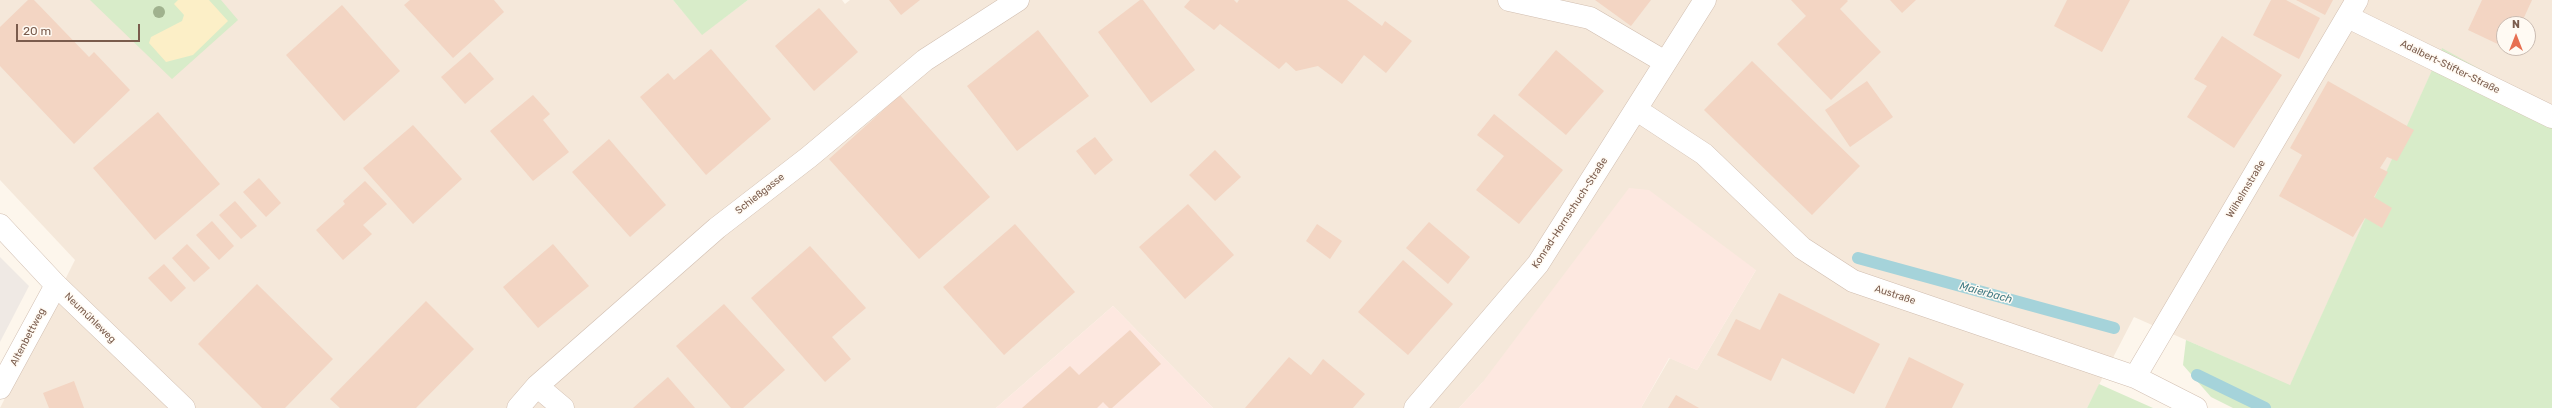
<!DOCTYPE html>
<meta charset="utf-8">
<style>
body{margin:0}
#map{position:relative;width:2552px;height:408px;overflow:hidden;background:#fdf6ec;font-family:Rubik,sans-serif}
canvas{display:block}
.north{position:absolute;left:2496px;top:16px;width:40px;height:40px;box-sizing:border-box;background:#fffaf3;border:1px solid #cabbb1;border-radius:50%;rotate:0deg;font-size:11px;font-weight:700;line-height:16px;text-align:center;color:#7a5c4d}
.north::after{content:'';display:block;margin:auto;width:14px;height:18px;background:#e76f51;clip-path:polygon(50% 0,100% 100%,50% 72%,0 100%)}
.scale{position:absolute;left:16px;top:24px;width:124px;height:18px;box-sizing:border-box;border:2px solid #7a5c4d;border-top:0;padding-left:5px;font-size:12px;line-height:14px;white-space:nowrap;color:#7a5c4d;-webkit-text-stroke:3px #fffaf3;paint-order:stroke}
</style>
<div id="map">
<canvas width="2552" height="408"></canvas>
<div class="north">N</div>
<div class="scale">20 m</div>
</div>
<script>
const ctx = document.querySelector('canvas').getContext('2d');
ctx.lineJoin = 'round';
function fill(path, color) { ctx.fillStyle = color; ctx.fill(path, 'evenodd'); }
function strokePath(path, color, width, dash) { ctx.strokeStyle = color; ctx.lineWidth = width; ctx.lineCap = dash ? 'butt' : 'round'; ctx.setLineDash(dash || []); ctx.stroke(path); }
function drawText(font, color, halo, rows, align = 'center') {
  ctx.font = font + ' Rubik,sans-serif'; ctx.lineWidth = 3; ctx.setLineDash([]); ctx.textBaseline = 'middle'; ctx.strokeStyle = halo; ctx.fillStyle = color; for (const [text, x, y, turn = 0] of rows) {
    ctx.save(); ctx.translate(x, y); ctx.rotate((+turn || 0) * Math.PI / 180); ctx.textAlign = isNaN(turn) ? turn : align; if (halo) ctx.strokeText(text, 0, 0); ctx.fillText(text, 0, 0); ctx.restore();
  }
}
const residential = new Path2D(`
 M0,0H673L702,34L748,0H842L845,4L850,0H2552V109L2442,49L2290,386L2134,317L2087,408H1641L1670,358L1697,370L1756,270L1482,383L1459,408H1213L1113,306L996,408H0L75,260L0,180ZM2504,24H2528V48H2504Z`);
const commercial = new Path2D(`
 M1629,188L1649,190L1756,270L1697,370L1669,358L1641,408H1459L1482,383Z
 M1113,306L1213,408H996Z`);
const industrial = new Path2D(`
 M0,257L29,286L0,342Z`);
const green = new Path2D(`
 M90,0H221L238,20L172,79Z
 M673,0H748L702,35Z
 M2442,48L2552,109V408H2233L2211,397L2183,365L2186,340L2290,385Z
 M2099,384L2153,408H2087Z`);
const sand = new Path2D(`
 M178,0H209L228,21L193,55L166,62L149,43L151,37L182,21L184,15L174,4Z`);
const stream = new Path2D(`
 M1858,258L2114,328
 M2197,375L2265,408`);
const building = new Path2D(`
 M28,0H34L89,57L94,52L130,90L74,144L0,66V27Z
 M410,0H494L504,12L453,58L404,5Z
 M889,0H920L901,15Z
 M1140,0H1143L1195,70L1151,103L1098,32Z
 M1190,0H1234L1237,3L1239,0H1347L1382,26L1385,21L1412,41L1386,73L1364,55L1342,84L1318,66L1296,71L1286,62L1279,69L1220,24L1214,30L1184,7Z
 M1595,0H1651L1631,26Z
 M1791,0H1847L1848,1L1840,9L1881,52L1831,100L1777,44L1806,16Z
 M1890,0H1916L1902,13Z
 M2067,0H2130L2102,52L2054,26Z
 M2271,0H2286L2320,18L2299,59L2253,35Z
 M2296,0H2333L2325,15Z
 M2482,0H2532L2521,24H2504V47L2468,30Z
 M342,5L400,71L344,121L286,55Z
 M819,8L858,52L814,91L775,46Z
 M1038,30L1089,96L1017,151L967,86Z
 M2222,36L2282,75L2234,148L2187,117L2207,86L2194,79Z
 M711,49L771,119L706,175L640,97L668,73L674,80Z
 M1556,50L1604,91L1566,135L1518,95Z
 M470,52L494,79L465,104L441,77Z
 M1752,61L1860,166L1812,215L1704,110Z
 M1867,81L1893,117L1850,147L1825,110Z
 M2328,81L2414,130L2397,161L2387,157L2380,168L2388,172L2374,197L2392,208L2382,228L2365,218L2353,237L2279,196L2302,155L2290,148Z
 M533,95L550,114L543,120L569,152L533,181L490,131Z
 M900,95L990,197L919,259L829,159Z
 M158,112L220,184L155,240L93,168Z
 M1494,114L1563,170L1519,224L1476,190L1504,156L1477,135Z
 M413,125L462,179L413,224L363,168Z
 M1095,137L1113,160L1095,175L1076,151Z
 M609,139L666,205L630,237L572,172Z
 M1215,150L1241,177L1215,201L1189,175Z
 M259,178L281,203L266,217L243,192Z
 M365,181L387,204L363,225L372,234L343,260L316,230L345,204L343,201Z
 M235,201L257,226L241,239L219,215Z
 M1188,204L1234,255L1185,299L1139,247Z
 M212,221L234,246L219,260L196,235Z
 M1429,222L1470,257L1448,284L1406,248Z
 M1015,224L1075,292L1004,355L943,287Z
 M1317,224L1342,241L1330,259L1306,241Z
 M187,244L210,268L194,282L172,258Z
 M553,244L589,286L538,328L503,287Z
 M810,246L866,308L832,337L851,359L825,382L751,298Z
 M1403,260L1453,304L1408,355L1358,312Z
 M164,264L186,288L171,302L148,278Z
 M257,284L333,359L285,408H262L198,344Z
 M1779,293L1880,344L1854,394L1782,358L1771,381L1717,355L1736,319L1760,330Z
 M426,301L474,349L416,408H340L330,399Z
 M724,304L785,370L743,408H731L676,346Z
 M1130,330L1161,364L1112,408H1109L1103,402L1097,408H1022L1070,366L1079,375Z
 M1289,357L1311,375L1323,359L1365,394L1353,408H1245Z
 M1909,357L1964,384L1952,408H1885Z
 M668,377L695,408H633Z
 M74,381L84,408H49L43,393Z
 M1676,395L1699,408H1668Z`);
const minor = new Path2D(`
 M1509,0L1590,18L1665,62
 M2348,17L2552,117
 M1637,110L1704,154L1802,248L1853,281L2135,377L2196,408
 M0,225L56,285L184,408
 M2135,377L2357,0
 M537,386L563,408
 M0,388L56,285
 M518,408L537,386L717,228L809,157L925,60L1018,0
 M1415,408L1538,264L1705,0`);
const trees = [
 [159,12]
];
const streetNames = [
 ["Adalbert-Stifter-Straße",2450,67,26],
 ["Wilhelmstraße",2246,189,-59],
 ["Schießgasse",760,194,-38],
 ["Konrad-Hornschuch-Straße",1570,213,-57],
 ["Austraße",1895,295,18],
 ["Neumühleweg",90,318,44],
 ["Altenbettweg",28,337,-62]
];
const waterNames = [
 ["Maierbach",1986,293,15]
];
fill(residential, '#f5e8da');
fill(commercial, '#fde8e0');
fill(industrial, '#efe9e4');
fill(green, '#d8ecc9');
fill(sand, '#fcefc7');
strokePath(stream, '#a5d3da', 12);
fill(building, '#f3d5c3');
strokePath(minor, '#d1beb0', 23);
strokePath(minor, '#fff', 22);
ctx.fillStyle = '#a0b28e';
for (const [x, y] of trees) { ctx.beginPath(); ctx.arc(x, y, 6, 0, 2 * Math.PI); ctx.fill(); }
drawText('10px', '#7a5c4d', '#fffaf3', streetNames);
drawText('italic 11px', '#437c86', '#fffaf3', waterNames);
</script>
